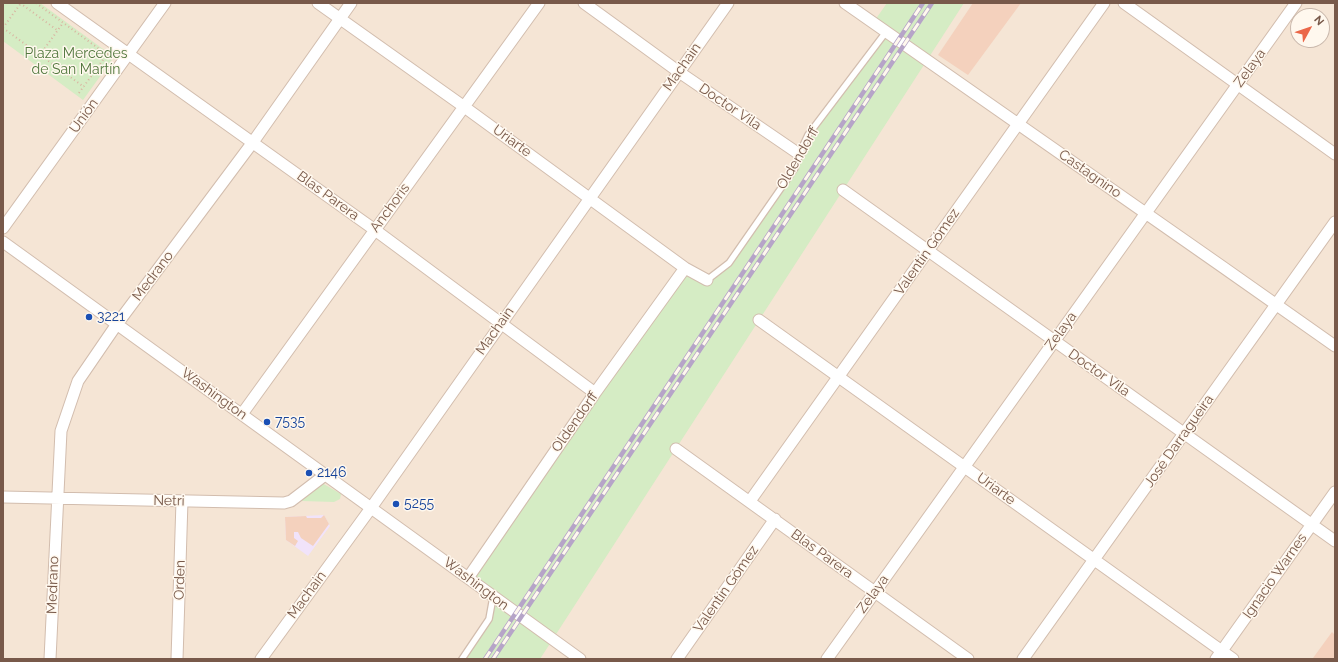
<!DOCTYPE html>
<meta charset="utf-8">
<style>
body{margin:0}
#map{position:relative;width:1338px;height:662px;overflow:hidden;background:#fdf4e7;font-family:Raleway,sans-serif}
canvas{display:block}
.frame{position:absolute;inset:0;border:4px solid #78594a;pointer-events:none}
.north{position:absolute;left:1290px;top:8px;width:40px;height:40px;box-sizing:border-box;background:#fff8ee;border:1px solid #c9b8ac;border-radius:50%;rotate:50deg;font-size:11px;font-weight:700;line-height:16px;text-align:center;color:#78594a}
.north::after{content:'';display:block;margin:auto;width:14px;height:18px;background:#eb6748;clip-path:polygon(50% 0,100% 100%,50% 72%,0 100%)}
</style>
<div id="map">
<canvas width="1338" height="662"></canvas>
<div class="frame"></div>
<div class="north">N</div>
</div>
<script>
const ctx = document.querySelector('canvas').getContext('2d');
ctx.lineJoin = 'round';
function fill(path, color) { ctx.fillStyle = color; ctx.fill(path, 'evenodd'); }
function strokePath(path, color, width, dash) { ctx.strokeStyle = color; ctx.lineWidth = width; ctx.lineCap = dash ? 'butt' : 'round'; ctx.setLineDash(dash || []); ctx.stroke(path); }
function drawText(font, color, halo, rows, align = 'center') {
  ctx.font = font + ' Raleway,sans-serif'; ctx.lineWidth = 3; ctx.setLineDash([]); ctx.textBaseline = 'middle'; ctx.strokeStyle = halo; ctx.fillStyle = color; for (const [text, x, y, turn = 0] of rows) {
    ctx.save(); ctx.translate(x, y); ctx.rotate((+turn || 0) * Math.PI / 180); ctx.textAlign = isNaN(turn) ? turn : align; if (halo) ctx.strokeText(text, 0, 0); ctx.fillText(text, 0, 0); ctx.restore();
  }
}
const residential = new Path2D(`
 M3,3H1335V659H3ZM1298,16H1322V40H1298Z`);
const education = new Path2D(`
 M324,515L330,526L308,556L286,540L285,517Z`);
const green = new Path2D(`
 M3,3H40L114,57L83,100L3,41Z
 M887,3H964L540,659H462L489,619L493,598L468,578L685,268L707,280L729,263L795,168L808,135L886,32L873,23Z
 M322,483L341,494L340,499L334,502L302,501V500Z`);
const building = new Path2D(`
 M973,3H1021L968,75L938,55Z
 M324,515L329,524L313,546L301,538L298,532H294V538L298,541L295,546L286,540L285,517L306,516L307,518H321Z
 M1332,632L1335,635V659H1314L1313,658Z`);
const path = new Path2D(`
 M20,3L57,30
 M36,3L113,59
 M3,28L84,87
 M3,28L21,3
 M40,55L63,23
 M79,93L108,53`);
const lane = new Path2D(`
 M707,280L729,263L795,168L799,154L808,135L886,32
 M462,659L489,619L493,597`);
const street = new Path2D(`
 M57,3L375,230L595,393
 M318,3L463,106L685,268L707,280
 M584,3L679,72L799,154
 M845,3C1008,117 1172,231 1335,346
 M1124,3L1335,154
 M843,190L1335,541
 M3,228L165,3
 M3,242L580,659
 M759,320L1233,659
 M242,414L539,3
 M676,449L968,659
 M3,497L284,503L291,501L325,475
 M750,501L1104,3
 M468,578L595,393L685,268
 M50,659L61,431L78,381L117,324L253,142L351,3
 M177,659L182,501
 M261,659L371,508L728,3
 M677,659L775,519
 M827,659L1296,3
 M1023,659L1335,222
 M1216,659L1335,492`);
const rail = new Path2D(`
 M485,659L923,3
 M493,659L932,3`);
const markers = [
 [89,317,4,"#1a4fb4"],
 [267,422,4,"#1a4fb4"],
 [309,473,4,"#1a4fb4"],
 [396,504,4,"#1a4fb4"]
];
const parkNames = [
 ["Plaza Mercedes",76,54],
 ["de San Martín",76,70]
];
const streetNames = [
 ["Machain",682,67,-55],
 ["Zelaya",1250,68,-54],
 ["Doctor Vila",730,107,34],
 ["Unión",84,116,-54],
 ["Uriarte",512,141,36],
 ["Oldendorff",798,158,-60],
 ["Castagnino",1090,174,35],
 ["Blas Parera",328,196,36],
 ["Anchoris",390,208,-54],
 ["Valentín Gómez",927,252,-55],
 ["Medrano",153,276,-53],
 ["Machain",495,331,-55],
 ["Zelaya",1061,331,-54],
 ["Doctor Vila",1099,373,35],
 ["Washington",214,394,36],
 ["Oldendorff",575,422,-55],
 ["José Darragueira",1179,441,-55],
 ["Uriarte",996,489,36],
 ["Netri",169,501,1],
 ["Blas Parera",822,554,36],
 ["Ignacio Warnes",1275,576,-55],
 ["Orden",180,580,-88],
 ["Washington",476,584,37],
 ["Medrano",53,585,-88],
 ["Valentín Gómez",726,589,-55],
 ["Zelaya",873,594,-54],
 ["Machain",307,595,-54]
];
const transitNames = [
 ["3221",97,317],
 ["7535",275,422],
 ["2146",317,473],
 ["5255",404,504]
];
fill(residential, '#f5e5d5');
fill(education, '#f1e3fa');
fill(green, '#d5ecc4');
fill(building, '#f4d1bd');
strokePath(lane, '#d2bdae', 8);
strokePath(street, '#d2bdae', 13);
strokePath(path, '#d9b4a0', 2, [1, 3]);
strokePath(lane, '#fff', 5.5);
strokePath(street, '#fff', 11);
strokePath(rail, '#b6a4c8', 4.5);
strokePath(rail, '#fff8ee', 3, [9]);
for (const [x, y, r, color] of markers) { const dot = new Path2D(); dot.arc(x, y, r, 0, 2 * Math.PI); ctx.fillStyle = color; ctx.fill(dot); strokePath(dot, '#fff8ee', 1.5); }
drawText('14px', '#52783e', '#fff8ee', parkNames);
drawText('14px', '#78594a', '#fff8ee', streetNames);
drawText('14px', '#164399', '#fff8ee', transitNames, 'left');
</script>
